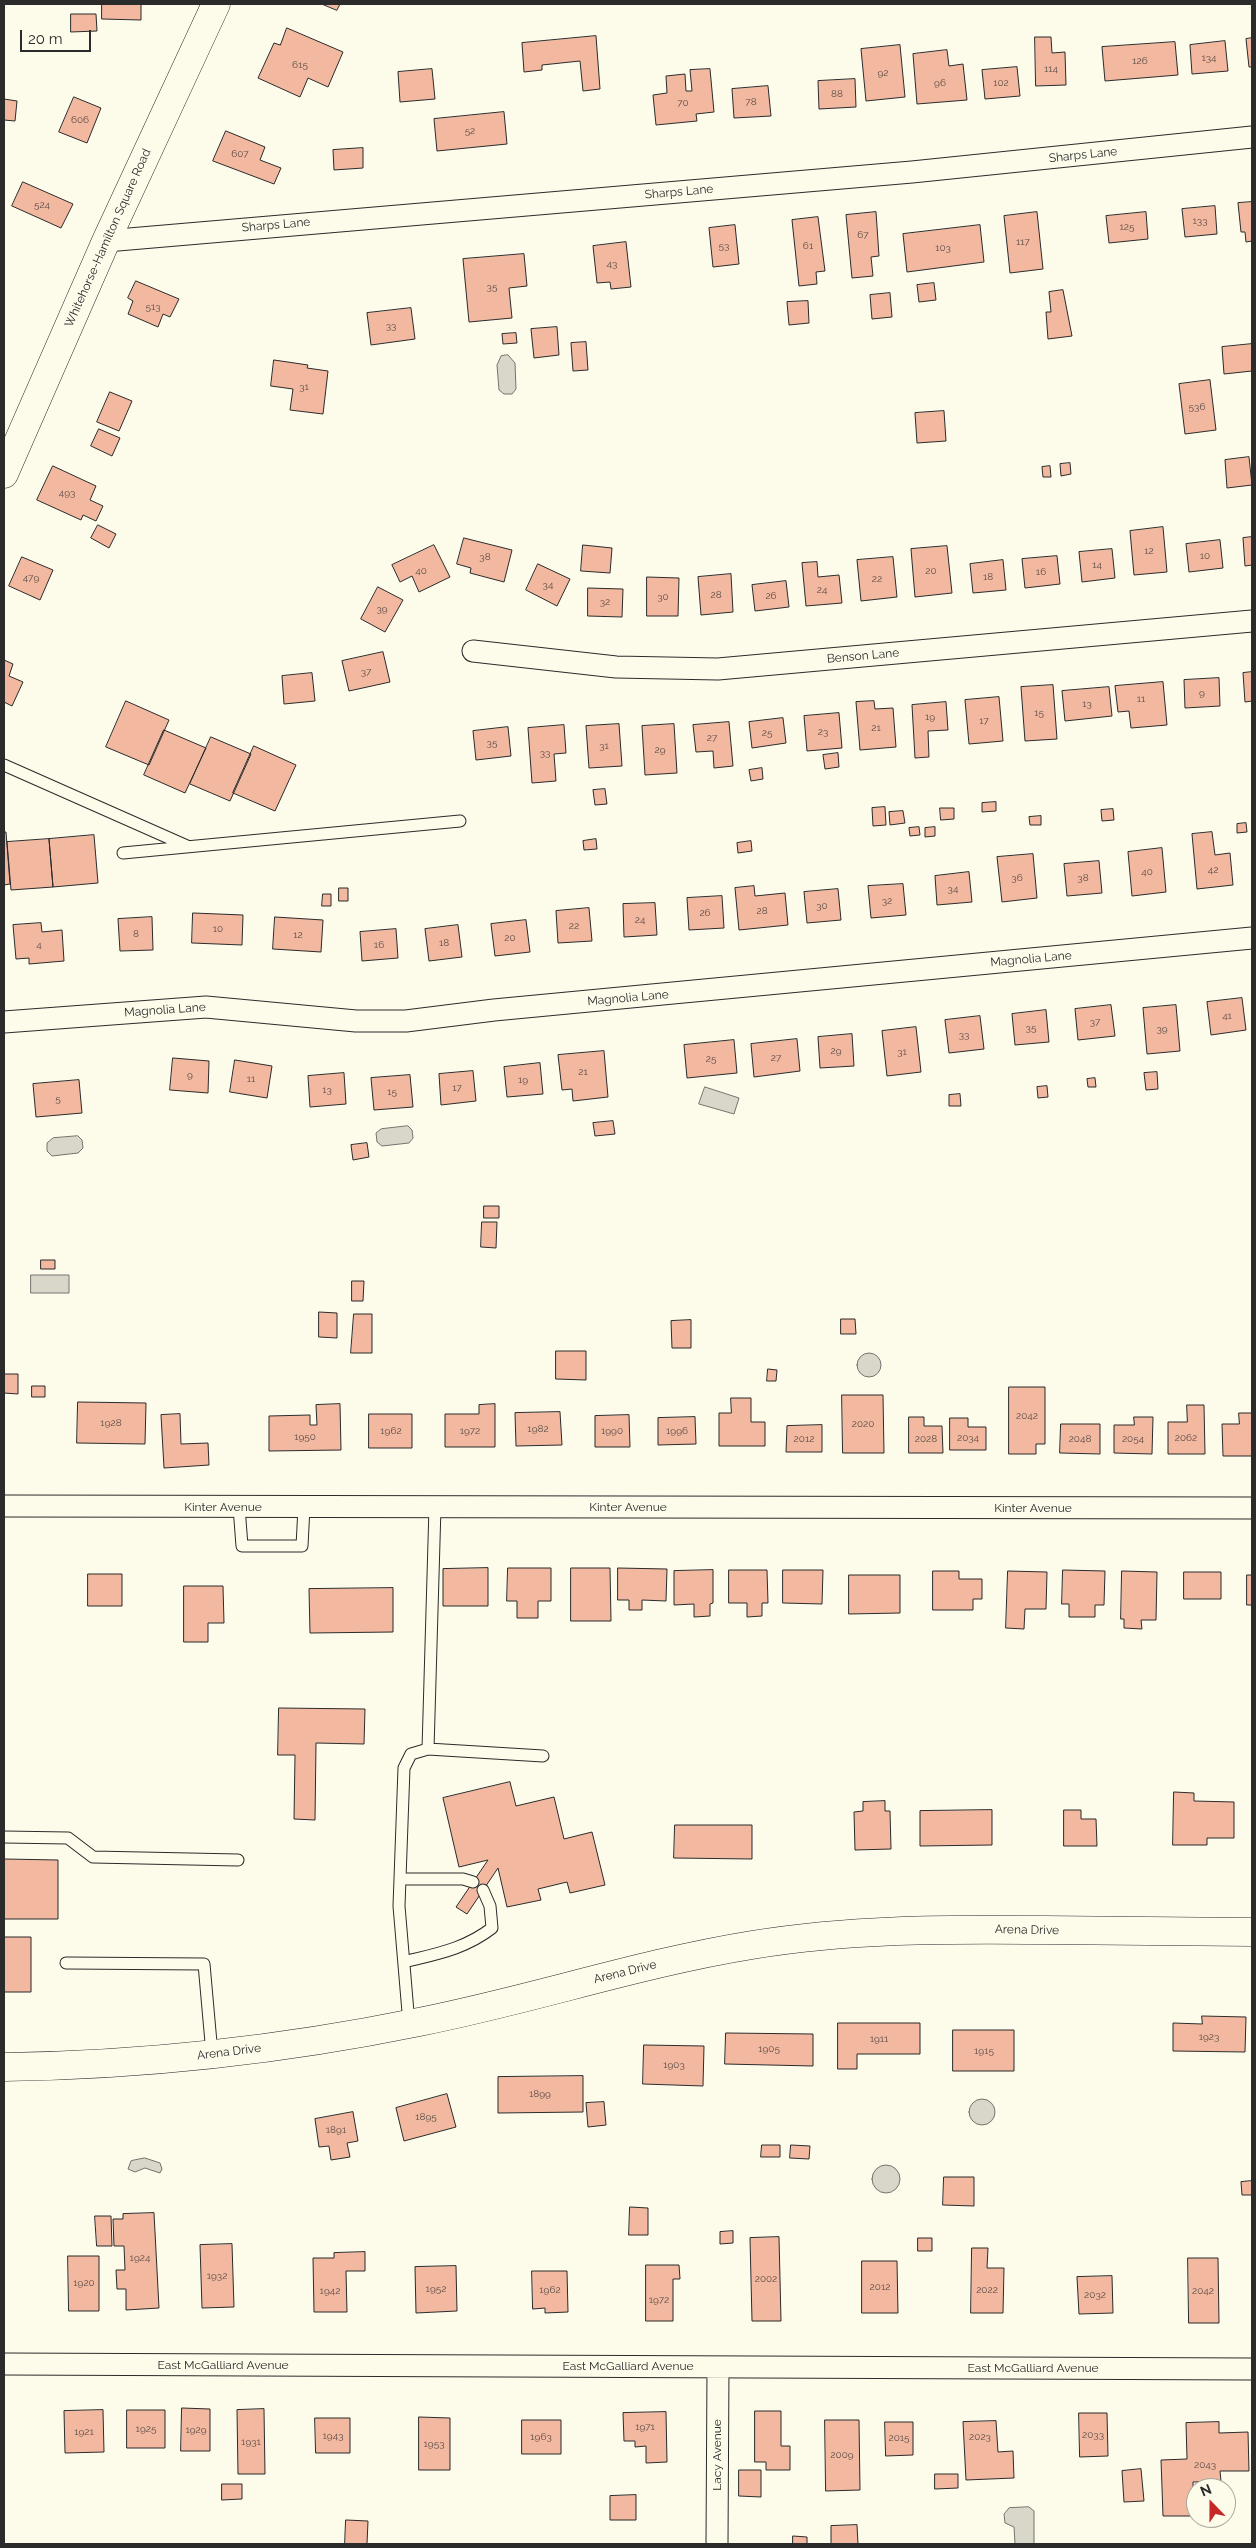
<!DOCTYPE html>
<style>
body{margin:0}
#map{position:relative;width:1256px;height:2548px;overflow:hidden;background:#fdfbea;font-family:Raleway,sans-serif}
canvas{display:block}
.frame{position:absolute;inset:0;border:5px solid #2b2b2b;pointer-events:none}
.north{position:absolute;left:1186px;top:2478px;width:50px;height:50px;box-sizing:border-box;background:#fdfbea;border:1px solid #a9a89e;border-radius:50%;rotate:338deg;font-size:14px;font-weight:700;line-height:20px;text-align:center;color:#2b2b2b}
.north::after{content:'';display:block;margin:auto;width:18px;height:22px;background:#c62828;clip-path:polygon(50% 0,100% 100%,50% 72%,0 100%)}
.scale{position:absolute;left:20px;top:30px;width:71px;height:22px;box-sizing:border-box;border:2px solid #2b2b2b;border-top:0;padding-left:6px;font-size:15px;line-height:18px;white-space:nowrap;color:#2b2b2b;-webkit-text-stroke:4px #fdfbea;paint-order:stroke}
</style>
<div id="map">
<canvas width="1256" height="2548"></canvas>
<div class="frame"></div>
<div class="north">N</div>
<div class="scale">20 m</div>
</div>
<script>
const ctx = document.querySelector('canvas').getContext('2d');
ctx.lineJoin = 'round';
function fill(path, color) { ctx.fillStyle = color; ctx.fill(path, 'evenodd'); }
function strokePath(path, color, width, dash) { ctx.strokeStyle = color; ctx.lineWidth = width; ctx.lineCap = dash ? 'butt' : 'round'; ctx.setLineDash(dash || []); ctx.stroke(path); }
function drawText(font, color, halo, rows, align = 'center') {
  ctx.font = font + ' Raleway,sans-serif'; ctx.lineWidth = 4; ctx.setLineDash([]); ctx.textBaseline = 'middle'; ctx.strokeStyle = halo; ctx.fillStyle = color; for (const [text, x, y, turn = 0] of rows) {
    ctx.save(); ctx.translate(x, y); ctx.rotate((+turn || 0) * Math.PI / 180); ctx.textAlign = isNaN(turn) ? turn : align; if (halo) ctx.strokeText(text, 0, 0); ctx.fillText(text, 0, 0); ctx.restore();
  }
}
const water = new Path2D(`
 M508,355L515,363L516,389L512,394H504L499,390L497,365L501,356Z
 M705,1087L739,1098L734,1114L699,1104Z
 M408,1126L412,1130L413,1138L409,1143L382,1146L377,1142L376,1133L381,1129Z
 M78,1136L82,1140L83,1148L78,1153L52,1156L47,1151V1143L53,1138Z
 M31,1275H69V1293H31Z
 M857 1365a12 12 0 1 1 24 0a12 12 0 1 1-24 0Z
 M969 2112a13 13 0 1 1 26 0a13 13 0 1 1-26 0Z
 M145,2158L160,2163L162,2169L160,2173L145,2168L135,2172L128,2169L131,2161Z
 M872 2179a14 14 0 1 1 28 0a14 14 0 1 1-28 0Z
 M1029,2507L1034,2511V2544H1015L1014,2527L1005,2523L1004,2514L1009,2508Z`);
const building = new Path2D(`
 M102,4H141V20L102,19Z
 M322,4H340L337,10Z
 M71,14H96L97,31L71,32Z
 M287,28L343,52L328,87L308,78L300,97L258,78L274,43L280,45Z
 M596,36L600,89L583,91L580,61L542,65V70L524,72L522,43Z
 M1035,37H1051L1052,53L1065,52L1066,85L1036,86Z
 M1252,38V67H1249L1246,39Z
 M1225,41L1228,71L1192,74L1190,45Z
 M1175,42L1178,75L1105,81L1102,47Z
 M900,45L905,97L866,101L861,49Z
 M947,50L949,66L963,64L967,100L917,104L913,54Z
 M1017,67L1020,96L985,99L982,70Z
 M432,69L435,99L400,102L398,72Z
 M710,69L714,112L696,114L697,121L656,125L653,95L667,93L666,76L685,74L686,91H692L690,70Z
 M855,79L856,107L819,109L818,81Z
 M768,86L771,116L734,118L732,89Z
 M74,97L101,108L87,143L59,132Z
 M4,99L17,101L15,121L4,120Z
 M504,112L507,144L437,151L434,119Z
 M226,131L265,147L260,160L281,168L274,184L213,161Z
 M363,148V168L334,170L333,150Z
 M23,182L73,204L61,228L12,206Z
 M1252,202V241L1246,242L1245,232H1241L1238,203Z
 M1215,206L1217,234L1185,237L1182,209Z
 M876,212L879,256L871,257L873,276L852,278L846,215Z
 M1037,212L1043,269L1010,273L1004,216Z
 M1146,212L1148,239L1109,243L1106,216Z
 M818,217L825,271L816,272L817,284L799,286L792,220Z
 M735,225L739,264L713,267L709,228Z
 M980,225L984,262L907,272L903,234Z
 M626,242L631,287L611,289L610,282L597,283L593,246Z
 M524,254L527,286L509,288L512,318L469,322L463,259Z
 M136,281L179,299L170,317L163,314L158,327L128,314L133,301L128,298Z
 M934,283L936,300L919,302L917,285Z
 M1063,290L1072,336L1048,339L1046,312H1051L1049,292Z
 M890,293L892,317L872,319L870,295Z
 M808,301L809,323L789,325L787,302Z
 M411,308L415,339L371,345L367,313Z
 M557,327L559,355L534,358L531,329Z
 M516,333L517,343L503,344L502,334Z
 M586,342L588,370L573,371L571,343Z
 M1252,344V371L1224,374L1222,347Z
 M274,360L308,365L307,368L328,371L323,414L290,410L293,389L271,386Z
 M1210,380L1216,430L1185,434L1179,384Z
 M110,392L132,401L119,431L97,422Z
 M944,411L946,441L917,443L915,413Z
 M99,429L120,438L112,456L91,446Z
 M1249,457L1252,485L1227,488L1225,460Z
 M1070,463L1071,474L1061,476L1060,464Z
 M53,466L96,486L90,500L103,506L96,521L83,515L81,520L37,500Z
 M1050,466L1051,477H1043L1042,467Z
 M98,525L116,534L109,548L91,538Z
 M1163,527L1167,572L1134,575L1130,531Z
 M1252,537V565L1245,566L1243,538Z
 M464,538L512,550L504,582L470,573L471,568L457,564Z
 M1220,540L1223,568L1189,572L1186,544Z
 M434,545L450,577L419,592L412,576L400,582L392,565Z
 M583,545L612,548L610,573L581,571Z
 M947,546L952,593L915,597L911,549Z
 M1112,549L1115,578L1082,582L1079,552Z
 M1057,556L1060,584L1025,588L1022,559Z
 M22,557L53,570L40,600L9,586Z
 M893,557L897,597L861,601L857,560Z
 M1003,560L1006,590L973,593L970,564Z
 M817,562L818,577L839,575L842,603L806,606L802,563Z
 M538,564L570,579L557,606L526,590Z
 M731,574L733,612L701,615L698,577Z
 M647,577L679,578L678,616H647Z
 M786,581L789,607L755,611L752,585Z
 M378,587L403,600L385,632L361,619Z
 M588,588L623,589L622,617L588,616Z
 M383,652L390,682L349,691L342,661Z
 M4,660L13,664L9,676L23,682L12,706L4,702Z
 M1252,672V701L1245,702L1243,673Z
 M312,673L315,701L284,704L282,676Z
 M1219,678L1220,706L1185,708L1184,680Z
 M1163,682L1167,725L1131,728L1129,711L1118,712L1115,686Z
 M1053,685L1057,739L1025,741L1021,687Z
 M1109,687L1112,716L1065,721L1062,691Z
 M999,697L1003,741L969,744L965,700Z
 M126,701L169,720L149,765L106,747Z
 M874,701L875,709L893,708L896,747L860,750L856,702Z
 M946,702L948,730L928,731L929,757L915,758L912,705Z
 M839,713L842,748L807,751L804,716Z
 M783,718L786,743L752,748L749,722Z
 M729,722L733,766L714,768L713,751L696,752L693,725Z
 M619,724L622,766L589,768L586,726Z
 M674,724L677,773L645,775L642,726Z
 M564,725L566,753L554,754L556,781L532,783L528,728Z
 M508,727L511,756L476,760L473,731Z
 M164,730L206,748L185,793L144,775Z
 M211,737L251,754L230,801L190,784Z
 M254,746L296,765L275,811L233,793Z
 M838,753L839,767L825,769L823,755Z
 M762,768L763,779L751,781L749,770Z
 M605,789L607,804L595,805L593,790Z
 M996,802V811L982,812V803Z
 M885,807L886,825L873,826L872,808Z
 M940,808H954V819L941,820Z
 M1113,809L1114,820L1102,821L1101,810Z
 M903,811L905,823L890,825L889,812Z
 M1041,816V825H1030L1029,817Z
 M1246,823L1247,832L1237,833V824Z
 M919,827L920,835L910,836L909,828Z
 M935,827V836L925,837V828Z
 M4,832H6L10,884L4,885Z
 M1212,832L1215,855L1230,853L1233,885L1197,889L1192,834Z
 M94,835L98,883L53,887L49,839Z
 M49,839L53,887L11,890L7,842Z
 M596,839L597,849L584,850L583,841Z
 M751,841L752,851L738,853L737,843Z
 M1162,848L1166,892L1132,896L1128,852Z
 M1033,854L1037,898L1002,902L997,857Z
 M1099,861L1102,893L1067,896L1064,864Z
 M969,872L972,902L937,905L935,876Z
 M903,884L906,915L871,918L868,886Z
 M754,886L755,896L785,893L788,925L739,930L735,888Z
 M339,888H348V901H339Z
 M838,889L841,920L807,923L804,892Z
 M323,894H331V906H322Z
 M722,896L724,928L689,930L687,898Z
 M655,903L657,935L624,937L623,904Z
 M589,908L592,941L558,943L556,911Z
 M193,913L243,915L242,945L192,943Z
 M152,917L153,950L120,951L118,919Z
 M275,917L323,920L321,952L273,949Z
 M526,920L530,952L495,956L491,924Z
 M41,923L42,932L62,930L64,961L29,964V958L16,959L13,925Z
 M458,925L462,957L429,961L425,929Z
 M396,929L398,958L362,961L360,932Z
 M1242,998L1246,1030L1211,1035L1207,1002Z
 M1111,1005L1115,1036L1078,1040L1075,1009Z
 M1176,1005L1180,1051L1147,1054L1143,1008Z
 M1046,1010L1049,1042L1015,1045L1012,1014Z
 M980,1016L984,1049L949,1053L945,1020Z
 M916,1027L921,1072L887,1076L882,1031Z
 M852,1034L854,1066L820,1068L818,1037Z
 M797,1039L800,1071L754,1077L751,1044Z
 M734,1040L737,1073L687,1078L684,1045Z
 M604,1051L608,1097L573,1101L572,1089L562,1090L558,1055Z
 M173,1058L209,1061L208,1093L170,1090Z
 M235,1060L272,1066L267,1098L230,1092Z
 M540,1063L543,1094L507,1097L504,1067Z
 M473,1071L476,1101L441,1105L439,1074Z
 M1157,1072L1158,1089L1146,1090L1144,1073Z
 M344,1073L346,1104L310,1107L308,1076Z
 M410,1075L413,1107L374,1110L371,1078Z
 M1095,1078L1096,1087H1088L1087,1079Z
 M79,1080L82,1113L36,1117L33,1084Z
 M1047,1086L1048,1097L1038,1098L1037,1087Z
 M960,1094L961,1106H949V1095Z
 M613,1121L615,1134L595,1136L593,1123Z
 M367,1143L369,1157L353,1160L351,1145Z
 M484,1206H499V1218H484Z
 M482,1222H497L496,1248L481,1247Z
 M41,1260H55V1269H41Z
 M352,1281H364L363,1301H352Z
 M319,1312L337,1313V1338L319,1337Z
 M354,1314H372V1353H351Z
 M841,1319H855L856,1334H841Z
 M691,1320V1348H672L671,1321Z
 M556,1351H586V1380L556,1379Z
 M768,1369L777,1370L776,1381H767Z
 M4,1374H18V1394L4,1393Z
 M32,1386H45V1397H32Z
 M1009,1387H1045V1444H1036V1454H1009Z
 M842,1395H883L884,1453H843Z
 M731,1398H751V1422H765V1446H719V1413H731Z
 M78,1402L146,1403L145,1444L77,1443Z
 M340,1404L341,1450L269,1451V1416L310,1415V1425H317L316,1405Z
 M495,1404V1447H445V1414H479V1405Z
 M1187,1405H1204L1205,1454H1168V1422H1187Z
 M560,1412L562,1445L516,1446L515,1413Z
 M1239,1413H1252V1456H1223L1222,1424H1239Z
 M180,1414L181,1444L208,1443L209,1465L164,1468L161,1415Z
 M369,1414H412V1448H369Z
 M629,1415L630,1447H595V1416Z
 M695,1417L696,1444L658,1445V1418Z
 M909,1417H924V1426H942L943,1453H909Z
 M1134,1417H1153L1152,1454L1114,1453V1425H1134Z
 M950,1418H968V1427H986V1450H950Z
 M1061,1424H1100V1454L1060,1453Z
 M822,1425V1452H786L787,1426Z
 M488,1568V1606H443V1569Z
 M508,1568H551V1601H538V1618H517V1601H507Z
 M571,1568H610L611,1621H571Z
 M618,1568L667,1569L666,1601L642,1600V1610H629V1600H618Z
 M713,1570V1603L710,1604V1616L694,1617V1604L674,1605V1571Z
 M729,1570H767L768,1603H762V1616L747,1617V1603H729Z
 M783,1570H823L822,1604L783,1603Z
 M1063,1570L1105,1571L1104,1605H1095V1617H1069V1604H1062Z
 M933,1571H959V1579H982V1599H973V1610H933Z
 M1008,1571L1047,1572L1046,1609H1025L1024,1629L1006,1628Z
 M1122,1571L1157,1572L1156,1620H1141L1142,1629L1124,1628V1619H1121Z
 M1184,1572H1221V1599H1184Z
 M88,1574H122V1606H88Z
 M849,1575H900V1613L849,1614Z
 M1247,1575H1252V1605H1247Z
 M184,1586H223L224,1623H208V1642H184Z
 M393,1588V1632L310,1633L309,1589Z
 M279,1708L365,1709L364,1744L316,1743L315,1820L294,1819L295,1755H278Z
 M510,1782L516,1806L554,1797L564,1839L592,1832L605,1885L570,1893L567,1882L538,1889L541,1900L507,1907L498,1868L467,1914L456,1907L488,1860L459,1867L443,1798Z
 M1174,1792L1194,1793V1801L1234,1802V1838H1207V1845H1173Z
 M885,1801V1811H890L891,1849L855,1850L854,1812L863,1811V1802Z
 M992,1810V1845L920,1846V1811Z
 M1064,1810H1081V1819H1096L1097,1846H1064Z
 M675,1825H752V1859L674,1858Z
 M4,1859L58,1860V1919H4Z
 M4,1937H31V1992H4Z
 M1202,2016L1246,2017L1245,2052L1173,2051V2023L1202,2024Z
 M838,2023H920V2054H857V2069H838Z
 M953,2030H1014V2071H953Z
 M726,2033L813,2034V2066L725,2064Z
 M644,2045L704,2046L703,2086L643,2084Z
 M583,2076V2112L498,2113V2077Z
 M447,2094L456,2127L404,2141L396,2108Z
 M604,2102L606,2125L588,2127L586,2103Z
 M353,2112L358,2141L347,2143L350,2157L331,2160L329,2146L319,2147L315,2119Z
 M762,2145H780V2157H761Z
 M791,2145L810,2146L809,2159L790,2158Z
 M944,2177H974V2206L943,2205Z
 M1252,2181V2195H1242L1241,2182Z
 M630,2207L648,2208V2235H629Z
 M154,2213L159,2308L126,2310V2289H117L116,2270H125L124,2246H114L113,2219H123V2214Z
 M95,2216H111L112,2246H97Z
 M733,2231V2243L720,2244V2232Z
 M779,2237L781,2321H752L750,2238Z
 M918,2238H932V2251H918Z
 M232,2244L234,2307L202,2308L200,2245Z
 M972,2248H988L987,2268H1004L1003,2313H971Z
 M365,2252V2271H346L347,2312H314L313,2258H334V2253Z
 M68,2256H99V2311H69Z
 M1188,2258H1218L1219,2323H1189Z
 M862,2261H897L898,2313H862Z
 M646,2265H679L680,2279H673V2321H646Z
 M456,2266L457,2311L416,2313L415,2267Z
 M532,2271H567L568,2312L545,2313V2308L533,2309Z
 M1112,2276L1113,2313L1079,2314L1077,2277Z
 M182,2408L210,2409V2451H181Z
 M264,2409L265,2474H238L237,2410Z
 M103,2410L104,2452L65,2453L64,2411Z
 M127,2410H165V2448H127Z
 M755,2411H781V2446H790V2470H766V2462H755Z
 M666,2412L667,2462L646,2463V2446L635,2447V2441H624L623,2413Z
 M1079,2413H1107L1108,2456L1080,2457Z
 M419,2417L450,2418V2470H419Z
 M315,2418H350V2453H316Z
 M522,2420H561V2454H522Z
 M825,2420H859L860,2490L826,2491Z
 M996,2421L998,2452L1013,2451L1014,2478L966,2480L963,2422Z
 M885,2422H913V2455L886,2456Z
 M1219,2422V2433L1248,2432L1249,2471H1220L1221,2481L1193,2482V2516H1163L1161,2460L1187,2459L1186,2423Z
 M1141,2469L1144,2501L1124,2502L1122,2471Z
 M739,2470H761V2497L739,2496Z
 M935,2474H958V2488L935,2489Z
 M222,2484H242V2499L222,2500Z
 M636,2495V2520H610V2496Z
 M346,2520L368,2521L367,2544H345Z
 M857,2525L858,2544H831V2526Z
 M793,2536L807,2537V2544H793Z`);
const lane = new Path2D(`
 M4,765L187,846
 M123,853L460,821
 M239,1507L242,1546H302L304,1507
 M428,1749L435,1507
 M4,1837L68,1838L93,1857L238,1860
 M400,1879H463L473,1882
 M404,1962C436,1954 465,1949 492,1928L490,1906L483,1890
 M66,1963L204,1964L212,2054
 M409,2024L399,1906L404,1768L411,1754L428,1749L543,1756`);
const street = new Path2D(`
 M106,241L912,172L1252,137
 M473,651L616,667L718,669L1252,621
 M4,1022L206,1007L356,1021H406L494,1010L1252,938
 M4,1506L1252,1508
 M4,2364L1252,2369
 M717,2544L718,2367`);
const secondary = new Path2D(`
 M4,474L106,241L216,4
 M4,2067C143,2065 282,2050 419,2022C531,2000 640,1963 752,1945C850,1929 945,1929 1043,1930C1113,1931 1183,1931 1252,1932`);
const numberNames = [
 ["134",1209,58],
 ["126",1140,61],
 ["615",300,65],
 ["114",1051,69],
 ["92",883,73],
 ["96",940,83],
 ["102",1001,83],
 ["88",837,94],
 ["78",751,102],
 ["70",683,103],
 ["606",80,120],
 ["52",470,131],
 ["607",240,154],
 ["524",42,205],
 ["133",1200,221],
 ["125",1127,227],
 ["67",863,235],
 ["117",1023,242],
 ["53",724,246],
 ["61",808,246],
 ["103",943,248],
 ["43",612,264],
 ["35",492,287],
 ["513",153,307],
 ["33",391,326],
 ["31",304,387],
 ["536",1197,407],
 ["493",67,493],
 ["12",1149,551],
 ["10",1205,556],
 ["38",485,557],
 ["14",1097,565],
 ["40",421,571],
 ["20",931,571],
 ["16",1041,572],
 ["18",988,577],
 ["479",31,578],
 ["22",877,579],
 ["34",548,585],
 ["24",822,590],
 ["28",716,595],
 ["26",771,596],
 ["30",663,597],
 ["32",605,602],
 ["39",382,609],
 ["37",366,672],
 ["9",1202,693],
 ["11",1141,699],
 ["13",1087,704],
 ["15",1039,713],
 ["19",930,717],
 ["17",984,721],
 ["21",876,728],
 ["23",823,732],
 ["25",767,733],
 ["27",712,738],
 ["35",492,743],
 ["31",604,746],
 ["29",660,750],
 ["33",545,753],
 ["42",1213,870],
 ["40",1147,872],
 ["36",1017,878],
 ["38",1083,878],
 ["34",953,889],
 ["32",887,901],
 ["30",822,906],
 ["28",762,911],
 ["26",705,913],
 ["24",640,920],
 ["22",574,926],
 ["10",218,929],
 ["8",136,934],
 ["12",298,935],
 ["20",510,938],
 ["18",444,943],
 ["4",39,945],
 ["16",379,945],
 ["41",1227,1016],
 ["37",1095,1022],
 ["35",1031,1028],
 ["39",1162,1029],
 ["33",964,1035],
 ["29",836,1051],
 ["31",902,1052],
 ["27",776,1058],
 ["25",711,1059],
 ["21",583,1072],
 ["9",190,1075],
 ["11",251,1079],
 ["19",523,1080],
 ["17",457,1088],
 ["13",327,1090],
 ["15",392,1092],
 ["5",58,1099],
 ["2042",1027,1416],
 ["1928",111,1423],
 ["2020",863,1424],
 ["1982",538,1429],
 ["1962",391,1431],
 ["1972",470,1431],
 ["1990",612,1431],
 ["1996",677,1431],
 ["1950",305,1437],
 ["2034",968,1438],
 ["2062",1186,1438],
 ["2012",804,1439],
 ["2028",926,1439],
 ["2048",1080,1439],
 ["2054",1133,1439],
 ["1923",1209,2037],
 ["1911",879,2039],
 ["1905",769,2049],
 ["1915",984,2051],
 ["1903",674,2065],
 ["1899",540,2094],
 ["1895",426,2117],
 ["1891",336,2130],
 ["1924",140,2258],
 ["1932",217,2276],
 ["2002",766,2279],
 ["1920",84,2283],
 ["2012",880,2287],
 ["1952",436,2289],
 ["1962",550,2290],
 ["2022",987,2290],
 ["1942",330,2291],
 ["2042",1203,2291],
 ["2032",1095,2295],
 ["1972",659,2300],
 ["1971",645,2427],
 ["1925",146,2429],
 ["1929",196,2430],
 ["1921",84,2432],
 ["2033",1093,2435],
 ["1943",333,2436],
 ["1963",541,2437],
 ["2023",980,2437],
 ["2015",899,2438],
 ["1931",251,2442],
 ["1953",434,2444],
 ["2009",842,2455],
 ["2043",1205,2465]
];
const streetNames = [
 ["Sharps Lane",1083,155,-6],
 ["Sharps Lane",679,192,-5],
 ["Sharps Lane",276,225,-5],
 ["Whitehorse-Hamilton Square Road",108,238,-66],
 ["Benson Lane",863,656,-5],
 ["Magnolia Lane",1031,959,-5],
 ["Magnolia Lane",628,998,-5],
 ["Magnolia Lane",165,1010,-4],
 ["Kinter Avenue",223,1507],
 ["Kinter Avenue",628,1507],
 ["Kinter Avenue",1033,1508],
 ["Arena Drive",1027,1930,1],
 ["Arena Drive",625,1972,-14],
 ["Arena Drive",229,2052,-7],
 ["East McGalliard Avenue",223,2365],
 ["East McGalliard Avenue",628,2366],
 ["East McGalliard Avenue",1033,2368],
 ["Lacy Avenue",717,2455,-90]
];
fill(water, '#d8d7c9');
strokePath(water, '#74746e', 1);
fill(building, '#f2b8a0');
strokePath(building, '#2b2b2b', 1);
strokePath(lane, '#2b2b2b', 13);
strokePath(street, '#2b2b2b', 23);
strokePath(secondary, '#2b2b2b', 29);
strokePath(lane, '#fdfbea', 11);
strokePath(street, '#fdfbea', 21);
strokePath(secondary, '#fdfbea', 28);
drawText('10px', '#5d4e48', null, numberNames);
drawText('12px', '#2b2b2b', '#fdfbea', streetNames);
</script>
